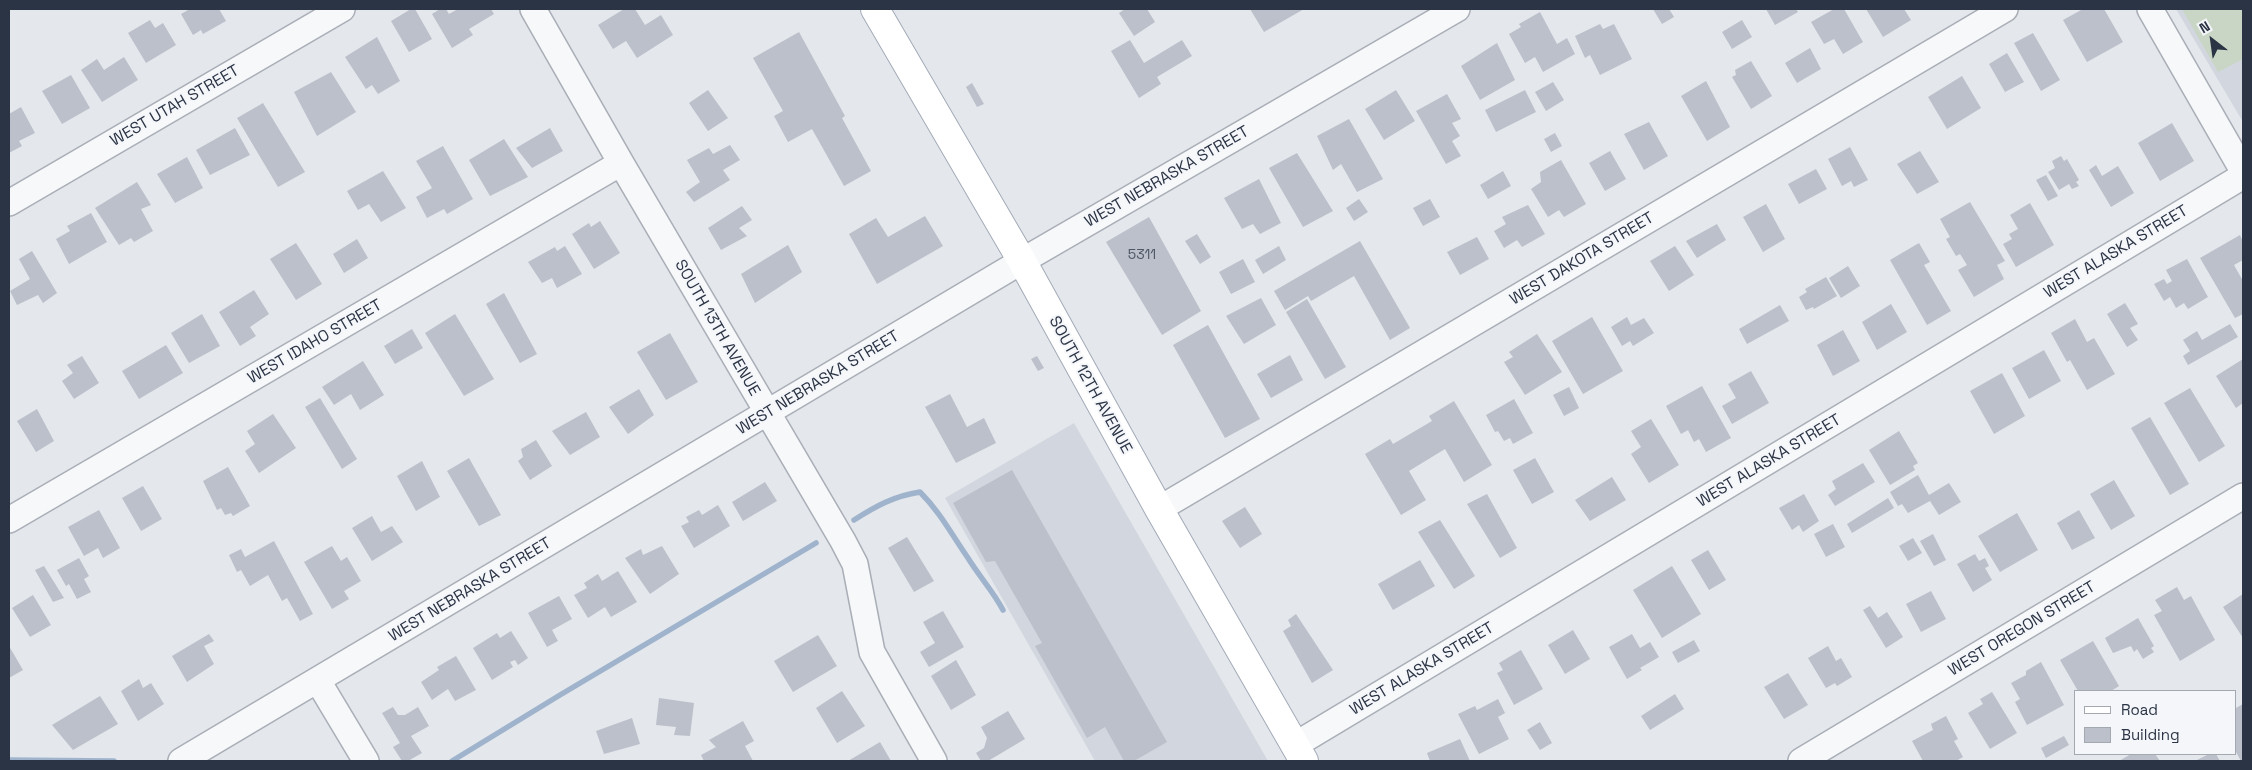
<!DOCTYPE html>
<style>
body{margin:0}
#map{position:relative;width:2252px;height:770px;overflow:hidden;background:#e4e7ec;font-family:"Space Grotesk",sans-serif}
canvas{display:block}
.frame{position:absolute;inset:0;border:10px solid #2b3445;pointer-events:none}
.legend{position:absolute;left:2074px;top:690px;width:162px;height:65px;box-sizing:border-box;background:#f4f6f9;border:1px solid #a4a8b1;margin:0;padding:6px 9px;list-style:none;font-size:15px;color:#2b3445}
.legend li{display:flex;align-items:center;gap:10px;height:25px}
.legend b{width:25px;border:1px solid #a4a8b1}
.north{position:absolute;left:2187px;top:15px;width:50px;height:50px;-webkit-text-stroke:4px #f4f6f9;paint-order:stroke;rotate:330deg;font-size:14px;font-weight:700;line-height:20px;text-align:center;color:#2b3445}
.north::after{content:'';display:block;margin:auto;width:18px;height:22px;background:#2b3445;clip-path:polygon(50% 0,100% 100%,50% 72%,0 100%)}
</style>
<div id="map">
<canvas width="2252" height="770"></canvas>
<div class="frame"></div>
<ul class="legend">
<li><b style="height:6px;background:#fff"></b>Road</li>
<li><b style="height:14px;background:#bbc0ca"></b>Building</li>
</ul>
<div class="north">N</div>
</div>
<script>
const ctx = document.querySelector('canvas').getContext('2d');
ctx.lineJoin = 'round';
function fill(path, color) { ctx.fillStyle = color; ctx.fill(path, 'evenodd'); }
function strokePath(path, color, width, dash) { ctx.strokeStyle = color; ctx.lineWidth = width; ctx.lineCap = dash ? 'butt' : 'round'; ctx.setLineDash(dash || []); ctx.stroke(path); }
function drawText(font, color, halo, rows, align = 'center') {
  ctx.font = font + ' "Space Grotesk",sans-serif'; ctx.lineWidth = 4; ctx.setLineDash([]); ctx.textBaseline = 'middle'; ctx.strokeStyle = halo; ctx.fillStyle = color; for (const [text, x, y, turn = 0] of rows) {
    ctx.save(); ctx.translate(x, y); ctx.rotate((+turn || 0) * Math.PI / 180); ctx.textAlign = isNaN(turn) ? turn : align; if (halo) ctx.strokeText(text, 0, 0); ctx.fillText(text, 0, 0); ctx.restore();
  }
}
const built = new Path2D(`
 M2176,9H2243V122Z
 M1074,423L1268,761H1095L945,498Z`);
const green = new Path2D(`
 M2182,9H2243V59L2218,72Z`);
const stream = new Path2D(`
 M854,520C876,506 894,496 920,492C940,512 952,535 968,558C979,576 993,591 1003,610
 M9,760L114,761
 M452,761L560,695L816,543`);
const building = new Path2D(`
 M190,9H219L226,21L203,34L201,30L193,35L181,14Z
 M411,9H415L432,39L409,52L391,21Z
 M440,9H446L449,14L458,9H491L494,14L469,29L473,35L452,48L432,14Z
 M624,9H635L645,25L661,15L673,35L637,58L626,41L613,49L598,25Z
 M1125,9H1147L1155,22L1134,36L1119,13Z
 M1250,9H1304L1264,32Z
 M1653,9H1669L1674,17L1662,24Z
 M1766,9H1796L1798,12L1775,25Z
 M1834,9H1844L1863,42L1843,54L1834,39L1824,44L1811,22Z
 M1866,9H1904L1911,20L1883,37Z
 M2083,9H2104L2123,42L2087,62L2063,20Z
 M1540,12L1557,44L1567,38L1575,54L1543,72L1535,57L1525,63L1509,34L1521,27L1519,24Z
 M150,20L155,28L163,23L176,45L146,63L128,33Z
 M1742,20L1752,37L1732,49L1722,32Z
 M1600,24L1603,29L1614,24L1632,59L1600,75L1590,55L1585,58L1575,36Z
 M799,32L845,116L842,118L871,171L844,186L812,129L788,142L774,116L783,111L753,58Z
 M2033,33L2060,80L2041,91L2014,43Z
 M377,37L400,81L378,94L372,85L366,89L345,57Z
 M1130,40L1144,63L1182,40L1192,56L1157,77L1161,84L1139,98L1111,51Z
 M1497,43L1515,80L1480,100L1461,66Z
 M1810,48L1821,69L1797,83L1785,63Z
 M2007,53L2024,82L2005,92L1989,64Z
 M124,57L138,80L102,102L81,70L97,59L104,70Z
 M1751,61L1772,96L1751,109L1732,77L1736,75L1735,70Z
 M331,72L356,112L317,136L294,92Z
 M71,75L90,108L62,124L42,91Z
 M1962,76L1981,108L1947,129L1928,97Z
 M1706,81L1730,127L1707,141L1681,96Z
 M1553,82L1564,100L1546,111L1535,92Z
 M972,83L984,104L977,107L966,87Z
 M708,90L728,118L708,131L689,103Z
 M1396,90L1415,121L1384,140L1365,109Z
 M1525,90L1536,112L1496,132L1485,110Z
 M1447,94L1461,119L1452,123L1460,136L1452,141L1461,156L1446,164L1416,111Z
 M263,103L305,172L278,187L237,118Z
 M21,107L35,133L19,141L22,146L9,153V114Z
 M1349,119L1383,179L1357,192L1341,164L1333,170L1317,136Z
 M1649,122L1668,156L1644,170L1624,134Z
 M2172,123L2194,161L2160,181L2138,143Z
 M235,128L250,155L210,175L196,150Z
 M550,128L563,151L532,168L516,148Z
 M1555,133L1562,146L1551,152L1544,139Z
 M504,139L528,177L490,196L469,160Z
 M730,145L740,160L723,170L730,180L694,202L686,192L700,182L687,160L709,148L713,154Z
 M443,146L473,199L447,214L444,209L427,218L416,197L432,188L416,161Z
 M1850,147L1868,180L1854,187L1851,181L1842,186L1828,159Z
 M1610,151L1626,179L1605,191L1589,163Z
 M1920,151L1939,182L1917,194L1897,164Z
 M1297,153L1333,211L1303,227L1269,168Z
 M2061,156L2064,161L2067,159L2079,180L2076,182L2079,186L2072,189L2069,184L2059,190L2048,172L2055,168L2052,161Z
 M187,157L203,188L175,203L157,174Z
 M1561,160L1586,204L1564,217L1559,210L1548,217L1531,189L1541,182L1540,172Z
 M2096,165L2102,176L2118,166L2134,193L2111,207L2089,170Z
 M1816,169L1827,189L1799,204L1788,184Z
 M383,171L406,208L381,222L369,204L358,210L347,191Z
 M1503,171L1511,186L1488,199L1480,185Z
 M2046,175L2058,196L2048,201L2036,180Z
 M1259,179L1281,223L1260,234L1253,224L1242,229L1224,198Z
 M137,182L151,205L141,209L153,231L134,242L131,238L119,245L95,208Z
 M1359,199L1368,212L1354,221L1346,208Z
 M1430,199L1440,217L1423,226L1413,208Z
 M1970,202L2005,261L1997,265L2004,279L1974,297L1958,270L1967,265L1960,254L1956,256L1946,239L1950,237L1940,219Z
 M2030,203L2054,245L2016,267L2003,244L2012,239L2009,234L2018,229L2010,215Z
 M1766,204L1785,239L1763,252L1743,217Z
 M1528,205L1545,234L1522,247L1517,240L1504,248L1494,231L1506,224L1502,217Z
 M742,206L752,220L739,228L747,236L721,250L708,228Z
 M91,213L107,242L69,264L56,239L70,231L67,226Z
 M925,216L943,246L877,284L849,234L876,218L888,237Z
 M1149,217L1201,311L1162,335L1106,242Z
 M600,221L620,253L594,269L572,234L589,223L591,227Z
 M1717,224L1726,240L1697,258L1686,241Z
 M1197,234L1211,257L1200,264L1185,241Z
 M2240,235L2243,242V260L2234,265L2243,281V314L2235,318L2200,258Z
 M1477,237L1489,259L1460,275L1447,252Z
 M357,239L368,258L344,273L333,254Z
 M1360,241L1410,328L1390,340L1354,276L1311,301L1308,296L1285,310L1274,291Z
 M296,243L322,284L296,300L270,259Z
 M1919,243L1930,262L1924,265L1951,311L1927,325L1890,260Z
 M788,245L802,272L755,303L741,274Z
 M565,246L582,274L557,288L552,278L542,283L528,262L555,247L557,251Z
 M1279,246L1286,260L1263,274L1255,260Z
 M1675,246L1694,275L1669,291L1650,261Z
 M32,251L57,293L43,303L38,295L17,305L10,291L30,279L19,259Z
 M1243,259L1255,282L1231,294L1219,272Z
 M2187,259L2208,297L2188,309L2184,303L2176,308L2170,297L2164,301L2154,284L2164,279L2167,284L2172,281L2166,270Z
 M1848,266L1860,286L1841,298L1829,278Z
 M1826,277L1837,296L1814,309L1813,307L1806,310L1799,297L1807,292L1805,289Z
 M254,290L269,314L250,327L256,336L240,346L219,312Z
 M504,293L537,354L520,363L486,304Z
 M1261,298L1276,325L1244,344L1226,316Z
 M1307,299L1346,367L1325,379L1286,312Z
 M2125,303L2138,324L2130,328L2138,340L2127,347L2107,314Z
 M1891,304L1907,332L1877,350L1862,322Z
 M1780,305L1789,321L1747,344L1739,329Z
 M202,314L220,346L189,363L171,333Z
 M455,314L494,379L464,396L425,333Z
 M1592,317L1623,371L1583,394L1552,341Z
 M1627,317L1631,325L1644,318L1654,333L1633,346L1630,341L1622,346L1611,327Z
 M2075,319L2087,342L2094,338L2115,374L2087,390L2070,360L2067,362L2051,333Z
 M2230,324L2238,337L2188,365L2183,356L2190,351L2183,340L2197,331L2202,340Z
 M1208,325L1260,419L1225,438L1173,345Z
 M412,329L423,348L395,364L384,346Z
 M1843,330L1860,361L1833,376L1817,345Z
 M670,333L698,382L666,400L637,352Z
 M1537,334L1562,372L1525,395L1504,362L1513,357L1509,352Z
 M166,345L183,373L139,399L122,371Z
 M2044,350L2061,381L2029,399L2012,368Z
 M1290,355L1303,380L1271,398L1257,374Z
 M82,356L99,383L74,399L62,381L73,373L67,365Z
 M1037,356L1044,368L1038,371L1031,359Z
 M2243,359V403L2236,408L2216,376Z
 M363,361L384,395L360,410L351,394L334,405L322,387Z
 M1751,371L1769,403L1732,424L1722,406L1736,398L1728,384Z
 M2002,373L2025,416L1994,434L1970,391Z
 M1702,386L1731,438L1706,452L1699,439L1694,442L1688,430L1681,434L1666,406Z
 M1569,387L1579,408L1564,416L1553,395Z
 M2190,388L2225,446L2199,462L2164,403Z
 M639,389L654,415L628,434L609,407Z
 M950,394L967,427L984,418L996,443L956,463L925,407Z
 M320,398L357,459L342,469L305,407Z
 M1514,399L1533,433L1513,444L1510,438L1504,441L1498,431L1495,432L1486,415Z
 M1454,401L1492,465L1464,482L1445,449L1409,471L1426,500L1401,515L1365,454L1390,439L1393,444L1432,421L1429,416Z
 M37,409L54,441L36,452L17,421Z
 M586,412L600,437L570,455L552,431Z
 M273,414L296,448L259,473L245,451L255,444L247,431Z
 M2150,417L2189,484L2170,495L2131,428Z
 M1651,419L1679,465L1649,483L1631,454L1641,447L1631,431Z
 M1899,431L1918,463L1913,466L1915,470L1890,485L1869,450Z
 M536,440L552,466L530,480L518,461L523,457L521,449Z
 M469,458L501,515L479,526L447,471Z
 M1535,458L1554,492L1532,504L1513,470Z
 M422,461L440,497L416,511L397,476Z
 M1863,463L1875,482L1835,506L1828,495L1836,489L1832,481Z
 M228,467L250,506L233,516L231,513L225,515L221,508L217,510L203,481Z
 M1012,470L1167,742L1134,761H1124L1105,727L1087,738L1035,646L1042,643L995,561L986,562L953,503Z
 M1918,475L1929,495L1949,483L1961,502L1939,515L1930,501L1908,513L1902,504L1898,506L1890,492Z
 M1612,477L1626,500L1590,521L1575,500Z
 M2114,480L2135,516L2111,530L2090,494Z
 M765,482L777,501L743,521L732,502Z
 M143,486L162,519L141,531L122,498Z
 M1487,494L1517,548L1500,558L1467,504Z
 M1804,494L1819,521L1803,532L1799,525L1792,530L1779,508Z
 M1888,498L1894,508L1852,533L1847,524Z
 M718,505L730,526L694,548L681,526L689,522L686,517L699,510L702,515Z
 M1245,507L1262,534L1240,548L1222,521Z
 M99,510L120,548L103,558L98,548L84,556L68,527Z
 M2079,510L2095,538L2072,550L2057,523Z
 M2017,513L2038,550L2000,572L1978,536Z
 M372,516L381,532L392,526L403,542L372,561L352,528Z
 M1440,520L1475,576L1454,589L1418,532Z
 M1833,524L1845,547L1826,557L1814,534Z
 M1933,534L1946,560L1934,566L1920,541Z
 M907,537L934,581L914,592L888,548Z
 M1913,538L1922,553L1908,561L1899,546Z
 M274,541L313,614L300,621L287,598L282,601L268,575L250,586L241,570L237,572L229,555L241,549L245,557Z
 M332,546L341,561L347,557L361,581L344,591L349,599L332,609L304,562Z
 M662,546L679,574L650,594L625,558L641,549L643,555Z
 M1708,550L1726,580L1709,590L1691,560Z
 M1975,554L1979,561L1985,558L1989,566L1985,568L1992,580L1973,592L1957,564Z
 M79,558L89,576L84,579L91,592L77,599L69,584L66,586L57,570Z
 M1420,560L1435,586L1393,610L1378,584Z
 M44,566L64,598L53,602L35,570Z
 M1672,566L1701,614L1662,638L1633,590Z
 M618,571L637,602L611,617L605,607L588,618L574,595L587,588L584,583L598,574L602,581Z
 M2177,587L2184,600L2191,596L2215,640L2180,661L2154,615L2162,611L2155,600Z
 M1931,591L1946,619L1921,632L1906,604Z
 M2243,594V638L2223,607Z
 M33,595L51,625L30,637L12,608Z
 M559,596L572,619L552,630L558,641L547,647L528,613Z
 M1870,606L1878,618L1887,612L1903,637L1886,648L1863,610Z
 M943,611L964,647L929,667L920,652L935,643L923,622Z
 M1296,614L1333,670L1312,683L1283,631L1291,626L1288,620Z
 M2138,618L2154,646L2151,648L2154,652L2143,659L2137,649L2134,652L2131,646L2113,653L2105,638Z
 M1573,630L1590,659L1565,674L1548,645Z
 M511,631L528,658L518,665L515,660L510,662L513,667L492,680L473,648L497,633L500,638Z
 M209,634L214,641L204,646L214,664L187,682L172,656Z
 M1632,634L1640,648L1650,642L1659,657L1640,668L1642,670L1627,679L1609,647Z
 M818,635L837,666L793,692L774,661Z
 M1694,640L1700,651L1678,663L1672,652Z
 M2093,641L2119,686L2111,691H2078L2060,660Z
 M9,646L23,670L9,678Z
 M1828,646L1836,661L1841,658L1852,677L1837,686L1835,683L1826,688L1808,658Z
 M1521,650L1543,689L1514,705L1497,673L1503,670L1499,663Z
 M456,656L476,690L455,701L448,689L432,700L421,682L439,670L437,667Z
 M956,660L976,695L951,710L931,676Z
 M2041,662L2064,705L2027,725L2015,702L2020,699L2011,683L2026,675V671Z
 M1788,673L1808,705L1784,719L1764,687Z
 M139,679L143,688L151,683L164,704L138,721L121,691Z
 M842,691L865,726L837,743L816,708Z
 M1992,692L2017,733L1990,749L1968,713L1983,704L1980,699Z
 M1675,694L1684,709L1650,730L1641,716Z
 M100,696L118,724L73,750L52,725Z
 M659,698L694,703L690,736L674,735L676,727L656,725Z
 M1498,699L1505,713L1498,717L1509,739L1479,754L1458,714L1475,706L1477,710Z
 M2243,704V761H2241L2236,752V708Z
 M393,707L398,715H405L418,707L429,726L411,736L422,753L408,761H402L393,747L400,743L382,713Z
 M1008,711L1025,739L988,761H981L976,753L984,748L987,738L981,727Z
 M1946,716L1958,739L1954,741L1963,757L1956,761H1923L1912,741L1933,730L1931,724Z
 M632,718L640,744L604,754L596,731Z
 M743,721L754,741L745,746L753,761H704L701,755L716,747L709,740Z
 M1540,722L1552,743L1540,750L1527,730Z
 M2064,736L2069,745L2046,758L2041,748Z
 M1460,739L1470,761H1430L1427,753Z
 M880,742L891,761H848Z
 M2131,754H2155L2160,761H2119Z
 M2209,754H2216L2220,761H2195Z`);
const minor = new Path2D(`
 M533,9L621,163L843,541L855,564L872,652L934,761
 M2150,9L2243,171
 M9,203L342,9
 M1159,509L2005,9
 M9,520L621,163
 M318,681L366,761
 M1295,745L2243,176
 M181,761L1022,261L1457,9
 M1801,761L2243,496`);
const major = new Path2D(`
 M875,9L1022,261L1159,509L1304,761`);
const numberNames = [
 ["5311",1142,255]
];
const streetNames = [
 ["WEST UTAH STREET",175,106,-30],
 ["WEST NEBRASKA STREET",1167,177,-30],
 ["WEST ALASKA STREET",2116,252,-31],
 ["WEST DAKOTA STREET",1582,259,-31],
 ["SOUTH 13TH AVENUE",717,328,60],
 ["WEST IDAHO STREET",315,342,-30],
 ["WEST NEBRASKA STREET",818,383,-31],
 ["SOUTH 12TH AVENUE",1090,385,61],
 ["WEST ALASKA STREET",1769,461,-31],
 ["WEST NEBRASKA STREET",470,590,-31],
 ["WEST OREGON STREET",2022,629,-31],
 ["WEST ALASKA STREET",1422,669,-31]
];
fill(built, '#d2d6de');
fill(green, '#c9d6c5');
strokePath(stream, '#9fb4cc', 5.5);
fill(building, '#bbc0ca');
strokePath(minor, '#a9aeb7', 28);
strokePath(major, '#a3abb8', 30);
strokePath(minor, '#f7f8fa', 25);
strokePath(major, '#fff', 28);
drawText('14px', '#4f5766', null, numberNames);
drawText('16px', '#2b3445', '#f4f6f9', streetNames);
</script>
